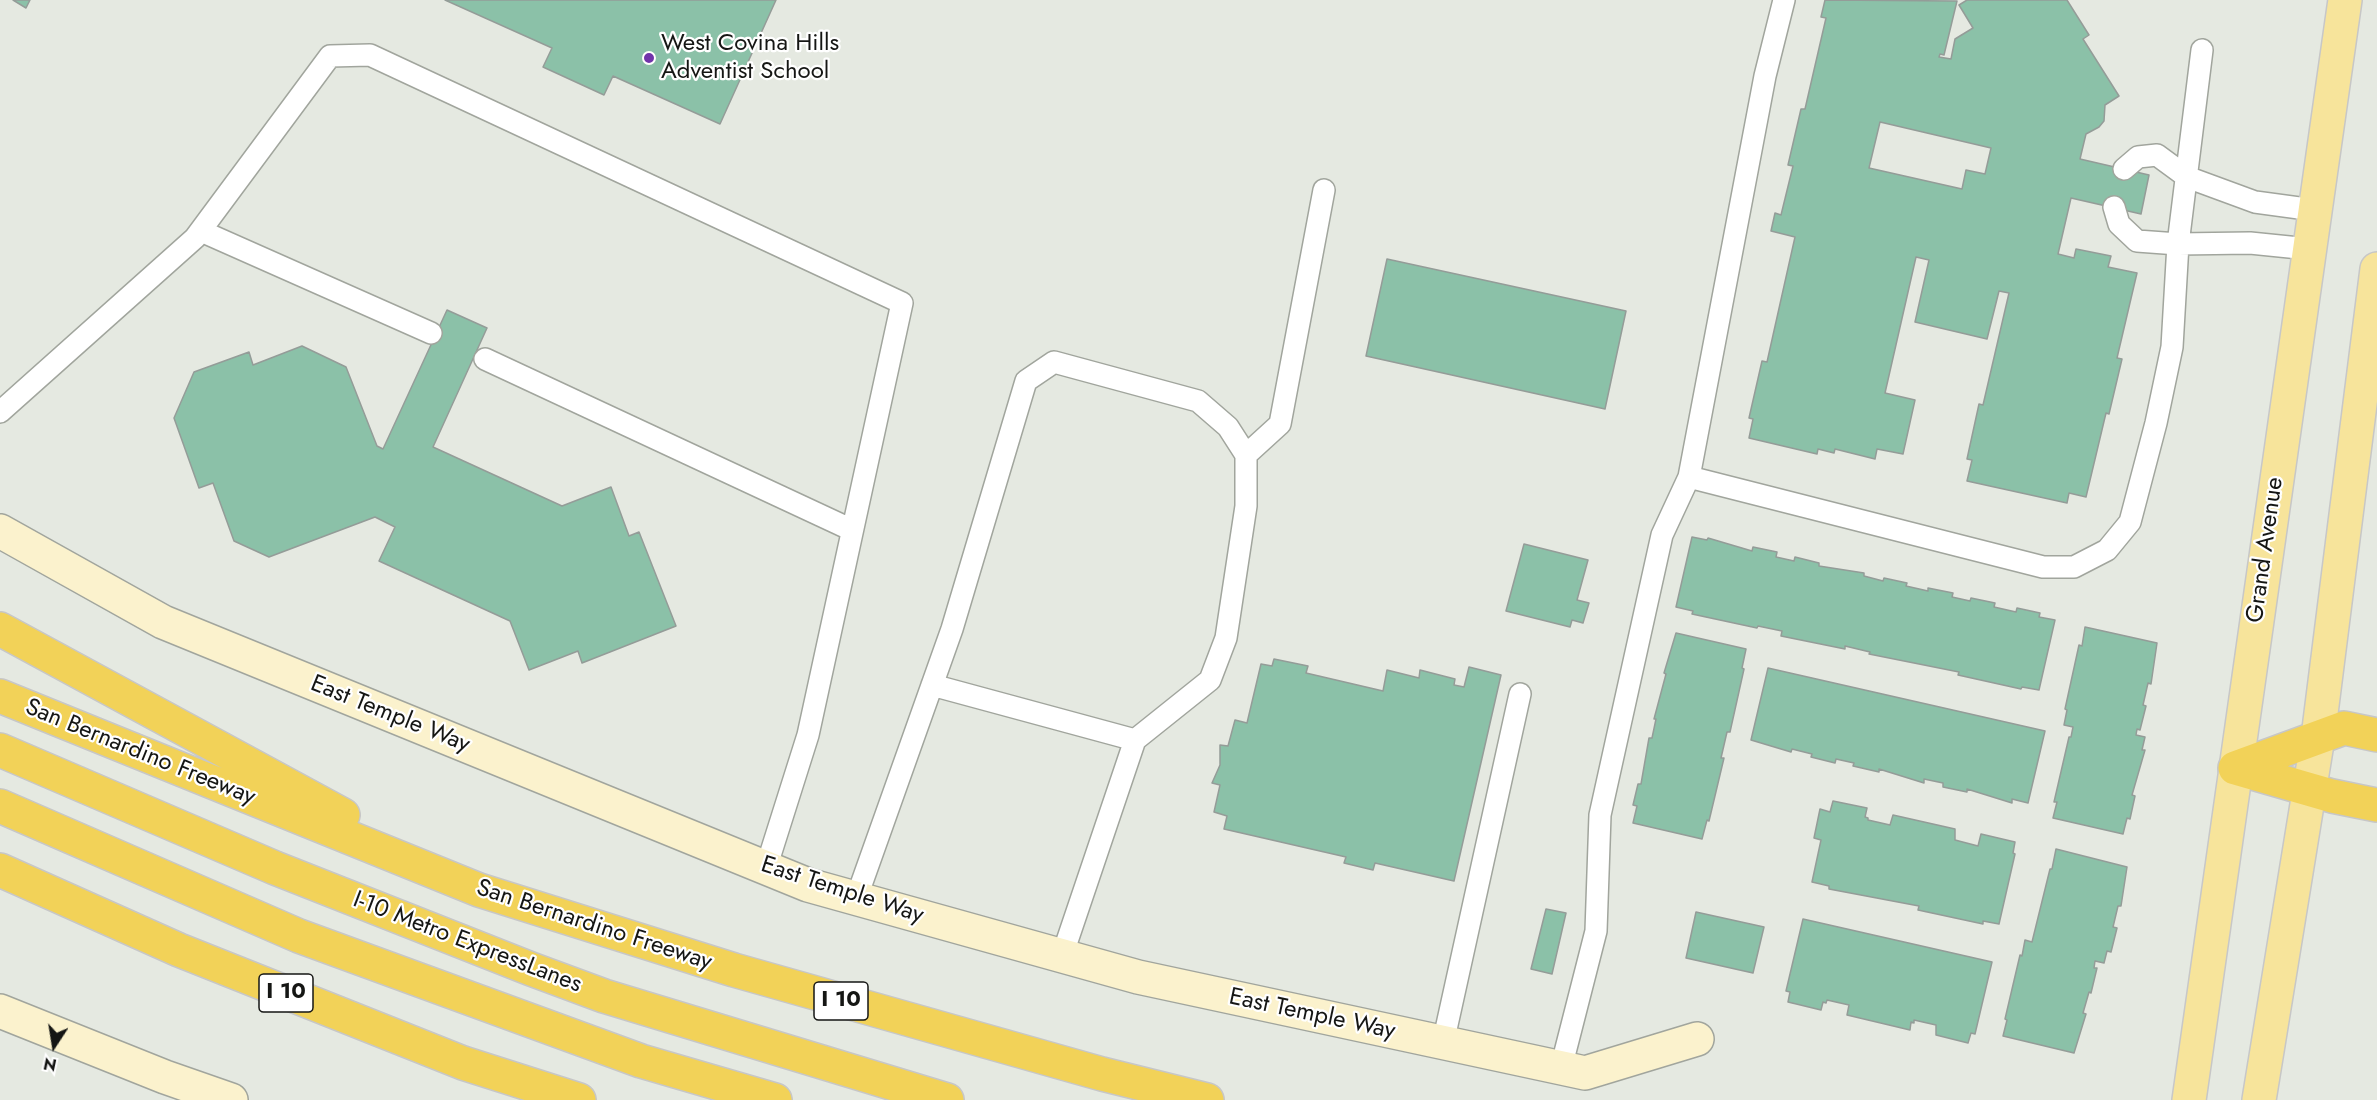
<!DOCTYPE html>
<style>
body{margin:0}
#map{position:relative;width:2377px;height:1100px;overflow:hidden;background:#e5e9e1;font-family:Jost,sans-serif}
canvas{display:block}
.north{position:absolute;left:24px;top:1016px;width:60px;height:60px;-webkit-text-stroke:4px #fff;paint-order:stroke;rotate:192deg;font-size:16px;font-weight:700;line-height:24px;text-align:center;color:#151614}
.north::after{content:'';display:block;margin:auto;width:21px;height:27px;background:#151614;clip-path:polygon(50% 0,100% 100%,50% 72%,0 100%)}
</style>
<div id="map">
<canvas width="2377" height="1100"></canvas>
<div class="north">N</div>
</div>
<script>
const ctx = document.querySelector('canvas').getContext('2d');
ctx.lineJoin = 'round';
function fill(path, color) { ctx.fillStyle = color; ctx.fill(path, 'evenodd'); }
function strokePath(path, color, width, dash) { ctx.strokeStyle = color; ctx.lineWidth = width; ctx.lineCap = dash ? 'butt' : 'round'; ctx.setLineDash(dash || []); ctx.stroke(path); }
function drawText(font, color, halo, rows, align = 'center') {
  ctx.font = font + ' Jost,sans-serif'; ctx.lineWidth = 4.5; ctx.setLineDash([]); ctx.textBaseline = 'middle'; ctx.strokeStyle = halo; ctx.fillStyle = color; for (const [text, x, y, turn = 0] of rows) {
    ctx.save(); ctx.translate(x, y); ctx.rotate((+turn || 0) * Math.PI / 180); ctx.textAlign = isNaN(turn) ? turn : align; if (halo) ctx.strokeText(text, 0, 0); ctx.fillText(text, 0, 0); ctx.restore();
  }
}
const building = new Path2D(`
 M13,0H30L26,8Z
 M445,0H776L720,124L613,76L604,95L543,67L552,48Z
 M1825,0L1957,1L1944,55L1940,54L1939,57L1951,59L1955,39L1973,28L1959,5L1967,0H2067L2089,35L2083,39L2119,96L2105,105L2104,121L2099,127L2086,134L2080,159L2149,175L2141,214L2071,198L2058,254L2074,258L2076,249L2111,256L2108,267L2137,273L2117,358L2122,359L2109,414L2106,413L2086,497L2069,493L2067,503L1967,481L1972,460L1967,459L1979,404L1983,405L2009,293L1999,291L1987,339L1915,322L1929,260L1916,257L1885,393L1915,400L1903,454L1877,449L1875,459L1835,449L1834,453L1818,449L1817,454L1749,438L1753,419L1749,418L1762,361L1767,362L1795,237L1771,231L1775,213L1781,215L1793,166L1788,165L1801,109H1805L1826,18L1821,17ZM1880,122L1991,148L1985,174L1966,170L1962,189L1869,168Z
 M1387,259L1626,311L1605,409L1366,356Z
 M447,310L487,328L433,447L562,506L611,487L629,536L639,532L676,626L582,663L578,651L529,670L510,621L379,561L395,527L375,517L269,557L234,541L213,483L199,488L174,418L194,372L249,352L253,365L302,346L346,367L377,446L383,449Z
 M1692,537L1707,540L1708,538L1752,551L1753,547L1777,552L1776,557L1794,561L1795,557L1819,563V566L1864,573V576L1883,581L1884,578L1907,583L1906,586L1928,591V588L1953,593L1952,597L1970,601L1971,598L1995,603L1994,607L2016,612L2017,608L2040,613L2039,617L2055,620L2039,690L2022,687L2021,689L1958,675L1959,672L1869,654L1870,652L1845,646V649L1781,636L1782,631L1758,626L1757,628L1692,614L1693,611L1676,607Z
 M1524,544L1588,560L1577,600L1589,603L1583,623L1572,620L1570,627L1506,611Z
 M2085,627L2157,643L2151,684L2148,683L2143,705L2146,706L2140,730L2137,729L2136,735L2145,737L2142,750H2145L2132,795L2135,796L2130,819L2127,818L2123,834L2053,818L2057,802H2054L2069,737H2071L2073,727L2064,725L2067,710L2065,709L2079,645L2082,646Z
 M1676,633L1746,649L1742,668L1744,669L1730,732H1727L1721,758H1724L1709,821L1707,820L1702,839L1633,823L1637,806L1633,805L1638,784H1641L1649,738H1652L1656,719H1654L1666,674L1664,673Z
 M1274,659L1308,666L1306,673L1383,691L1387,670L1419,678L1420,670L1455,679L1454,685L1464,687L1469,667L1501,675L1454,881L1375,863L1373,870L1344,863L1346,857L1224,829L1227,816L1214,812L1220,785L1212,783L1220,765V745L1228,746L1235,720L1247,723L1261,664L1272,666Z
 M1768,668L2045,731L2028,803L2012,799V803L1967,789V792L1943,787V783L1924,779V783L1879,769V772L1853,766L1854,763L1836,759L1835,763L1811,757L1812,754L1792,749L1791,752L1751,740Z
 M1833,801L1867,808L1865,817L1868,818V820L1890,825L1893,815L1955,829V840L1978,846L1981,834L2015,842L2013,853L2015,854L1999,924L1983,921V924L1918,910L1919,906L1829,889V886L1812,882L1821,840L1814,838L1820,809L1830,812Z
 M2056,849L2127,867L2121,906H2118L2113,927L2117,928L2111,952L2107,951L2104,963L2095,961L2094,968H2097L2091,993L2089,992L2083,1013L2086,1014L2074,1053L2003,1036L2007,1020L2005,1019L2020,955L2022,956L2025,940L2032,942L2050,869H2052Z
 M1546,909L1566,913L1552,974L1531,969Z
 M1696,912L1764,927L1753,973L1686,958Z
 M1803,919L1992,962L1975,1034L1971,1033L1968,1043L1936,1035V1025L1914,1020V1023L1911,1022L1910,1030L1847,1015L1849,1005L1827,1000L1826,1003L1823,1002L1821,1010L1788,1002L1790,992L1786,991Z`);
const lane = new Path2D(`
 M2124,169L2138,157L2157,155L2187,177L2255,202L2314,210
 M2114,207L2119,224L2137,241L2178,244L2250,243L2309,249
 M201,231L431,333
 M485,359L852,530
 M0,412L195,238L330,56L370,55L902,303L808,735L766,868
 M1246,455L1280,424L1324,190
 M1689,477L2043,567H2074L2107,550L2130,522L2156,423L2172,347L2178,244L2202,50
 M932,685L1135,740
 M856,899L952,629L1026,381L1054,362L1198,401L1228,427L1246,455V506L1226,638L1210,680L1135,740L1062,956
 M1443,1043L1520,694
 M1561,1068L1596,931L1600,815L1662,535L1689,477L1765,76L1784,0`);
const secondary = new Path2D(`
 M0,531L163,622L808,885L1138,977L1585,1073L1697,1039
 M0,1011L165,1077L231,1100`);
const primary = new Path2D(`
 M2189,1100L2345,0
 M2259,1100L2318,737L2377,269`);
const highway = new Path2D(`
 M0,629L343,815
 M0,696L479,890L734,970L1102,1074L1207,1100
 M0,750L275,868L531,969L604,996L947,1100
 M2235,768L2344,728L2377,735
 M2235,768L2332,796L2377,805
 M0,806L299,936L641,1061L775,1100
 M0,870L179,950L463,1063L579,1100`);
const markers = [
 [649,58,6,"#7134aa"]
];
const shields = [
 [286,993,54],
 [841,1001,54]
];
const shieldNames = [
 ["I 10",286,993],
 ["I 10",841,1001]
];
const poiNames = [
 ["West Covina Hills",661,44],
 ["Adventist School",661,72]
];
const streetNames = [
 ["Grand Avenue",2266,550,-82],
 ["East Temple Way",390,715,22],
 ["San Bernardino Freeway",140,753,22],
 ["East Temple Way",842,891,18],
 ["San Bernardino Freeway",594,926,18],
 ["I-10 Metro ExpressLanes",467,943,21],
 ["East Temple Way",1312,1015,12]
];
fill(building, '#8bc1a8');
strokePath(building, '#949c98', 1.5);
strokePath(lane, '#a1a59d', 24);
strokePath(secondary, '#a1a59d', 36);
strokePath(primary, '#c7c7c7', 36);
strokePath(highway, '#c7c7c7', 36);
strokePath(lane, '#fff', 21);
strokePath(secondary, '#fbf2cd', 33);
strokePath(primary, '#f7e49b', 33);
strokePath(highway, '#f2d258', 33);
for (const [x, y, r, color] of markers) { const dot = new Path2D(); dot.arc(x, y, r, 0, 2 * Math.PI); ctx.fillStyle = color; ctx.fill(dot); strokePath(dot, '#fff', 2); }
for (const [x, y, w] of shields) { const box = new Path2D(); box.roundRect(x - w / 2, y - 19, w, 38, 4.5); ctx.fillStyle = '#fff'; ctx.fill(box); strokePath(box, '#151614', 1.5); }
drawText('bold 22px', '#151614', null, shieldNames);
drawText('24px', '#151614', '#fff', poiNames, 'left');
drawText('24px', '#151614', '#fff', streetNames);
</script>
